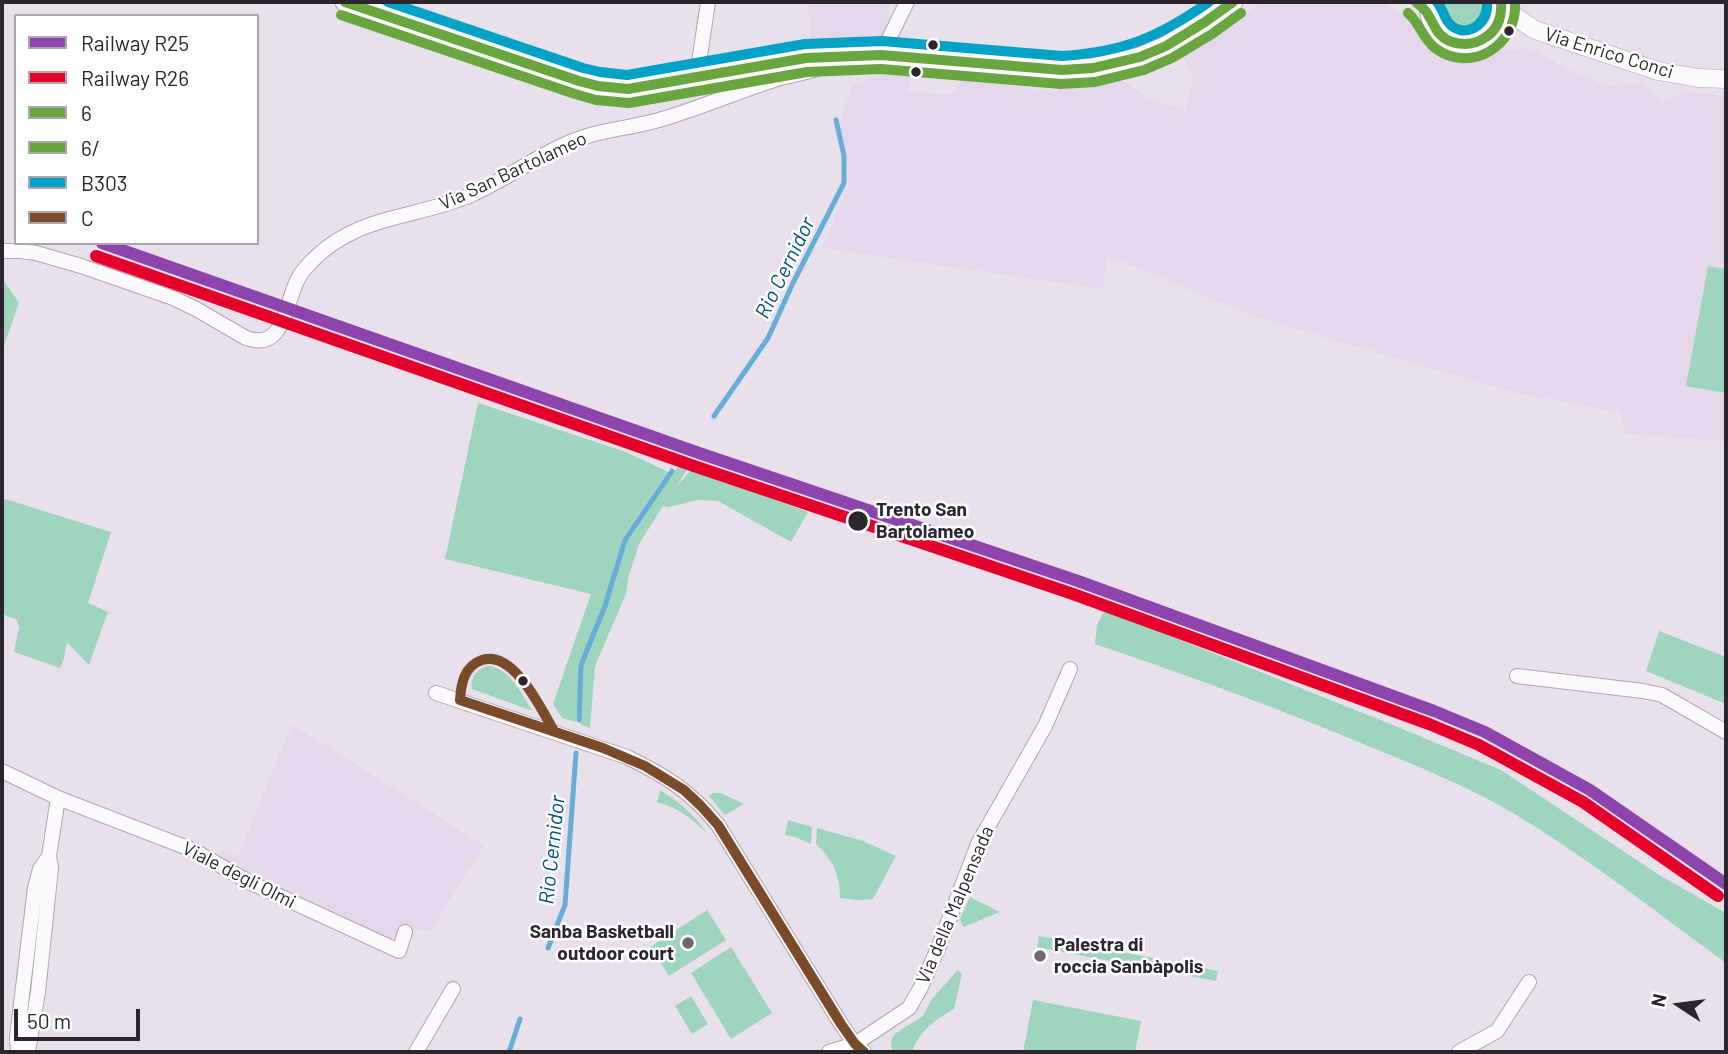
<!DOCTYPE html>
<meta charset="utf-8">
<style>
body{margin:0}
#map{position:relative;width:1728px;height:1054px;overflow:hidden;background:#e8e1eb;font-family:Barlow,sans-serif}
canvas{display:block}
.frame{position:absolute;inset:0;border:4px solid #2b262d;pointer-events:none}
.legend{position:absolute;left:14px;top:14px;width:245px;height:231px;box-sizing:border-box;background:#fff;border:2px solid #aaa8ab;margin:0;padding:9px 12px;list-style:none;font-size:21px;color:#2b262d}
.legend li{display:flex;align-items:center;gap:14px;height:35px}
.legend b{width:35px;border:2px solid #aaa8ab}
.north{position:absolute;left:1644px;top:970px;width:70px;height:70px;-webkit-text-stroke:5px #fff;paint-order:stroke;rotate:283deg;font-size:19px;font-weight:700;line-height:28px;text-align:center;color:#2b262d}
.north::after{content:'';display:block;margin:auto;width:24px;height:32px;background:#2b262d;clip-path:polygon(50% 0,100% 100%,50% 72%,0 100%)}
.scale{position:absolute;left:14px;top:1009px;width:126px;height:32px;box-sizing:border-box;border:4px solid #2b262d;border-top:0;padding-left:9px;font-size:21px;line-height:24px;white-space:nowrap;color:#2b262d;-webkit-text-stroke:5px #fff;paint-order:stroke}
</style>
<div id="map">
<canvas width="1728" height="1054"></canvas>
<div class="frame"></div>
<ul class="legend">
<li><b style="height:9px;background:#8e44ad"></b>Railway R25</li>
<li><b style="height:9px;background:#e4002b"></b>Railway R26</li>
<li><b style="height:9px;background:#69a640"></b>6</li>
<li><b style="height:9px;background:#69a640"></b>6/</li>
<li><b style="height:9px;background:#02a2c6"></b>B303</li>
<li><b style="height:9px;background:#7a4b2a"></b>C</li>
</ul>
<div class="north">N</div>
<div class="scale">50 m</div>
</div>
<script>
const ctx = document.querySelector('canvas').getContext('2d');
ctx.lineJoin = 'round';
function fill(path, color) { ctx.fillStyle = color; ctx.fill(path, 'evenodd'); }
function strokePath(path, color, width, dash) { ctx.strokeStyle = color; ctx.lineWidth = width; ctx.lineCap = dash ? 'butt' : 'round'; ctx.setLineDash(dash || []); ctx.stroke(path); }
function drawText(font, color, halo, rows, align = 'center') {
  ctx.font = font + ' Barlow,sans-serif'; ctx.lineWidth = 5; ctx.setLineDash([]); ctx.textBaseline = 'middle'; ctx.strokeStyle = halo; ctx.fillStyle = color; for (const [text, x, y, turn = 0] of rows) {
    ctx.save(); ctx.translate(x, y); ctx.rotate((+turn || 0) * Math.PI / 180); ctx.textAlign = isNaN(turn) ? turn : align; if (halo) ctx.strokeText(text, 0, 0); ctx.fillText(text, 0, 0); ctx.restore();
  }
}
const built = new Path2D(`
 M808,2H883L886,4L888,12L889,26L876,47L811,48Z
 M1262,2H1383L1408,17L1423,40L1445,59L1469,61L1494,51L1531,48L1563,66L1606,86L1643,83L1661,101L1686,92L1726,95V441L1625,434L1622,413L1516,393L1262,319L1107,256L1103,289L822,248L849,184L846,155L839,124L853,83L886,74L910,76L909,91L951,95L962,80L1054,91L1123,79L1146,97L1185,111L1193,77L1181,55Z
 M292,724L484,845L431,931L415,929L398,934L391,939L242,874L218,858L223,849L238,856Z`);
const green = new Path2D(`
 M1444,2H1486C1489,36 1441,38 1444,2Z
 M1708,266L1726,269V393L1686,386Z
 M2,278L19,303L2,351Z
 M478,403L626,452L668,472L623,538L604,604L580,664L576,722L562,718L553,704L591,594L445,559Z
 M681,462L688,468L676,487L692,469L808,512L791,542L718,501L698,500L668,507L663,506L639,544L628,579L626,594L595,666L590,728L580,724L583,665L606,606L627,539Z
 M2,498L111,532L88,603L108,612L89,665L67,642L64,658L60,668L14,652L19,627L17,620L2,614Z
 M1105,610L1388,723L1501,770L1661,876L1726,913V963C1656,912 1588,858 1513,813C1467,786 1417,766 1368,746C1278,708 1187,675 1095,644L1097,625Z
 M1659,631L1726,657V704L1646,671Z
 M487,666C509,666 521,694 533,711L472,689C470,678 476,669 487,666Z
 M660,790C681,803 693,814 708,834C692,819 679,808 657,802Z
 M713,793H721L744,804L725,815L709,796Z
 M788,820L812,827L811,844L795,837L785,835Z
 M817,828L863,841L896,856L873,899L858,900L840,898C840,876 833,859 816,844Z
 M970,897L1000,912L963,927L960,919Z
 M707,910L726,940L669,976L650,947Z
 M1039,936L1153,958L1151,969L1037,947Z
 M731,947L772,1013L731,1039L691,973Z
 M1166,961L1218,971L1216,981L1164,971Z
 M958,970L962,974L954,1009C935,1020 919,1031 912,1052H893C883,1030 915,1026 924,1014C927,1009 929,1004 932,999C940,989 950,980 958,970Z
 M691,996L708,1024L692,1034L675,1006Z
 M1033,1000L1141,1021L1135,1052H1023Z`);
const stream = new Path2D(`
 M714,416L768,338L793,283L844,183V156L836,120
 M579,720L581,665L605,606L625,540L672,471
 M548,948L565,905L576,753
 M509,1052L520,1019`);
const minor = new Path2D(`
 M881,55L907,2
 M697,76L708,2
 M2,251H20L36,253L81,266L173,298L196,309L246,338C289,353 284,294 303,271C323,246 351,230 382,221C413,212 444,207 473,194C512,176 546,149 587,136C610,129 635,127 659,120C698,109 736,92 774,80C798,73 818,72 839,58
 M1517,676L1643,691L1662,695L1726,732
 M436,693L627,757C664,775 692,792 718,825L841,1024L855,1044L864,1052
 M2,771L58,798L193,850L249,882L399,951L405,932
 M18,1052L17,1037L35,888L40,869L49,856
 M28,1052L38,992L51,868L49,856L58,798
 M416,1052L453,989
 M829,1052L855,1044L909,1008L921,987L939,946L978,844L1045,726L1070,669
 M1459,1052L1497,1031L1529,982`);
const tertiary = new Path2D(`
 M1502,8L1535,30L1658,71L1698,78L1726,79`);
const secondary = new Path2D(`
 M345,2L579,81L598,86L628,89L806,58L881,55L1062,70L1093,68L1140,57L1166,46L1205,22L1233,2
 M1429,2C1429,63 1508,52 1501,2`);
const bus1 = new Path2D(`
 M345,2L579,81L598,86L628,89L806,58L881,55L1062,70L1093,68L1140,57L1166,46L1205,22L1233,2
 M1416,2C1428,11 1429,17 1436,29C1446,46 1471,48 1486,37C1498,29 1502,16 1501,2`);
const bus2 = new Path2D(`
 M1408,13C1420,23 1422,38 1435,48C1471,75 1518,45 1515,2
 M341,15L575,94L596,100L629,103L807,72L881,69L1061,84L1095,82L1144,70L1172,58L1212,34L1241,13`);
const bus3 = new Path2D(`
 M388,2L583,68L600,72L627,75L805,44L882,41L1062,56C1124,52 1159,37 1209,2
 M1437,2C1442,8 1444,16 1448,22C1462,40 1488,27 1487,3`);
const bus4 = new Path2D(`
 M554,731C541,709 514,650 482,660C464,666 461,684 460,700L603,748L645,766L684,790L701,806L718,825L841,1024L855,1044L864,1052`);
const rail1 = new Path2D(`
 M102,243L699,453L1078,581L1434,711L1485,732L1590,790L1726,884`);
const rail2 = new Path2D(`
 M96,256L694,466L1073,594L1429,724L1479,745L1583,802L1718,896`);
const markers = [
 [1509,31,6,"#2b262d"],
 [933,45,6,"#2b262d"],
 [916,72,6,"#2b262d"],
 [858,521,11,"#2b262d"],
 [523,681,6,"#2b262d"],
 [688,943,7,"#6d6770"],
 [1040,956,7,"#6d6770"]
];
const streetNames = [
 ["Via Enrico Conci",1609,53,17],
 ["Via San Bartolameo",513,171,-25],
 ["Viale degli Olmi",239,875,27],
 ["Via della Malpensada",955,905,-67]
];
const stopNames = [
 ["Trento San",876,510],
 ["Bartolameo",876,532]
];
const poiNames = [
 ["Sanba Basketball",674,932],
 ["outdoor court",674,954],
 ["Palestra di",1054,945,"left"],
 ["roccia Sanbàpolis",1054,967,"left"]
];
const waterNames = [
 ["Rio Cernidor",785,268,-64],
 ["Rio Cernidor",552,850,-84]
];
fill(built, '#e5d8ea');
fill(green, '#9fd4bf');
strokePath(stream, '#68add7', 5);
strokePath(minor, '#aca6ae', 16);
strokePath(tertiary, '#aca6ae', 19);
strokePath(secondary, '#aca6ae', 21);
strokePath(minor, '#fcfafc', 14);
strokePath(tertiary, '#fcfafc', 18);
strokePath(secondary, '#fcfafc', 19);
strokePath(bus1, '#69a640', 10);
strokePath(bus2, '#69a640', 10);
strokePath(bus3, '#02a2c6', 10);
strokePath(bus4, '#7a4b2a', 10);
strokePath(rail1, '#8e44ad', 12);
strokePath(rail2, '#e4002b', 12);
for (const [x, y, r, color] of markers) { const dot = new Path2D(); dot.arc(x, y, r, 0, 2 * Math.PI); ctx.fillStyle = color; ctx.fill(dot); strokePath(dot, '#fff', 2.5); }
drawText('19px', '#2b262d', '#fff', streetNames);
drawText('bold 19px', '#2b262d', '#fff', stopNames, 'left');
drawText('bold 19px', '#2b262d', '#fff', poiNames, 'right');
drawText('italic 21px', '#005277', '#fff', waterNames);
</script>
